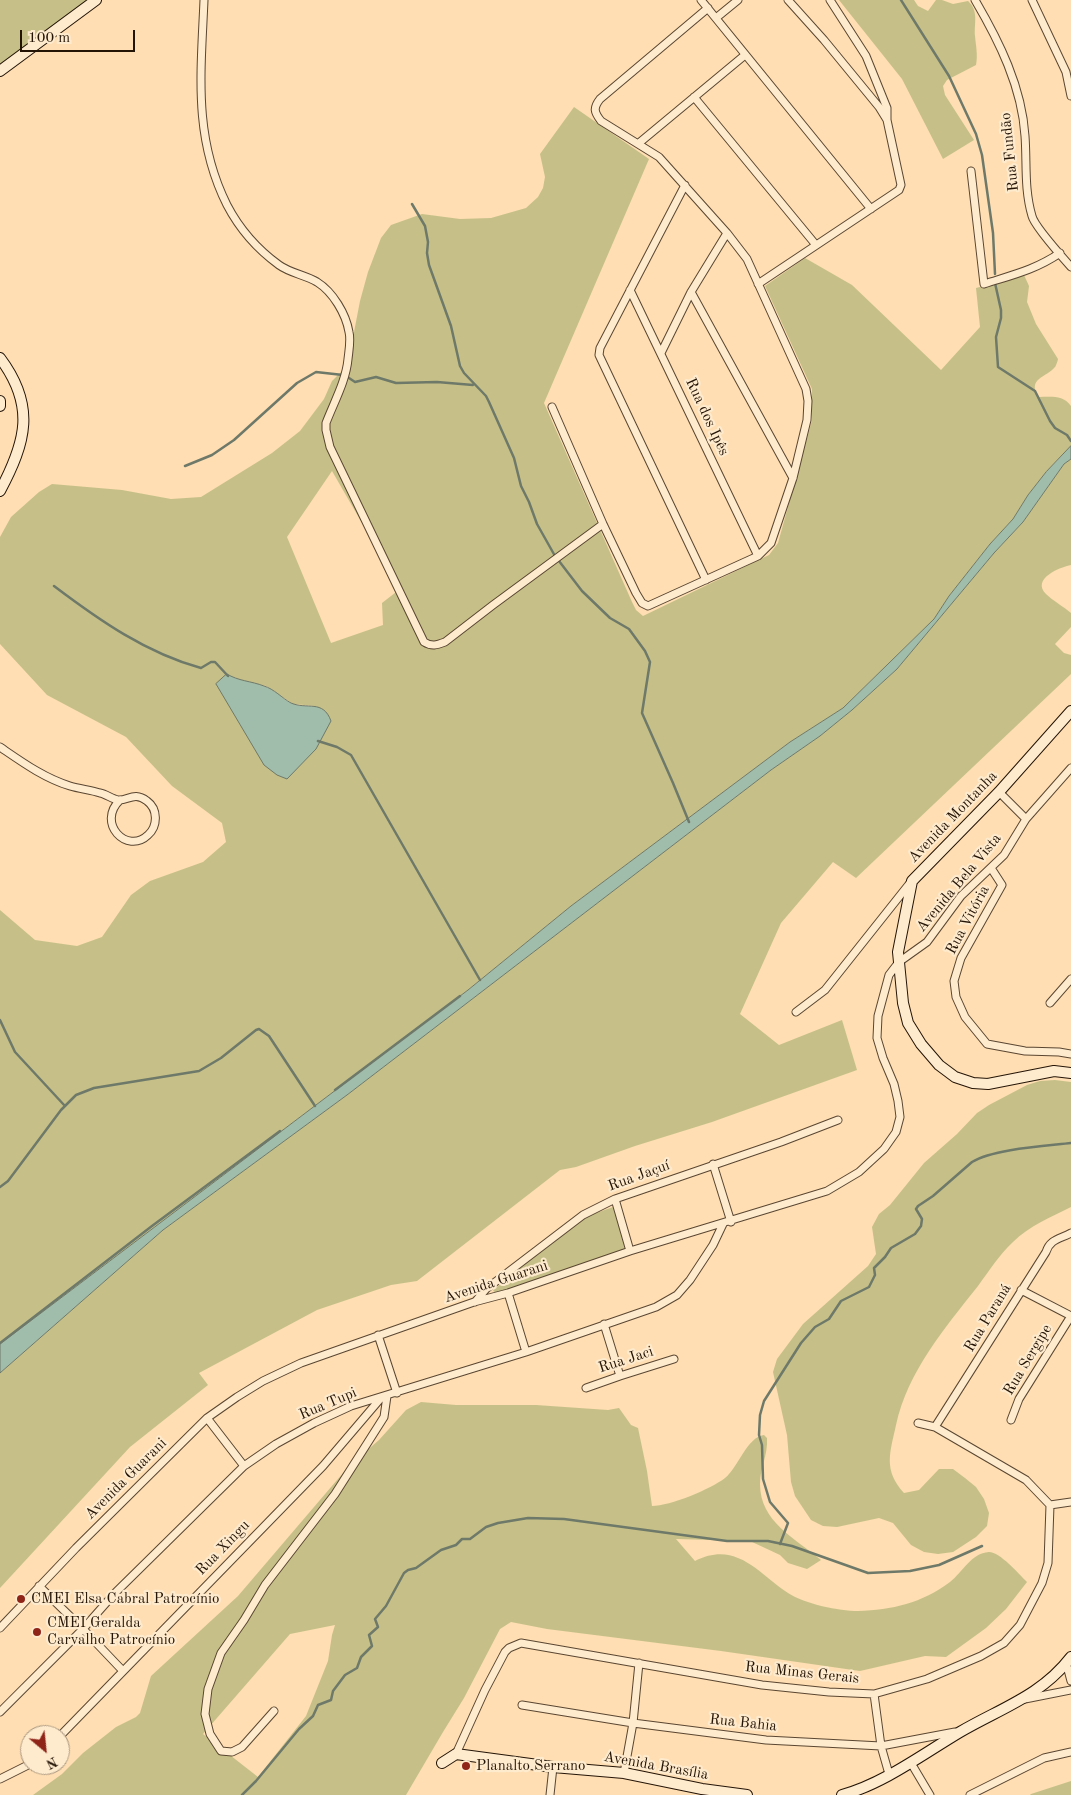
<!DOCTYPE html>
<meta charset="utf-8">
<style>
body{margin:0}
#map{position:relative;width:1071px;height:1795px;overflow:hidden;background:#fedeb2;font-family:"Old Standard TT",serif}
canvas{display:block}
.north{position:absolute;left:20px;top:1725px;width:50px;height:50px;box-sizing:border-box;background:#feeacd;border:1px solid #a7947d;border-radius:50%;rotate:152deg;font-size:14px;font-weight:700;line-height:20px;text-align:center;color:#241406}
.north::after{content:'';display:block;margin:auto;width:18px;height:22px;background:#8f2418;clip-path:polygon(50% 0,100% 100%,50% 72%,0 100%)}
.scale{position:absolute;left:20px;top:30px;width:115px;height:22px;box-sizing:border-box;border:2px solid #241406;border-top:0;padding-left:6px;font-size:15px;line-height:18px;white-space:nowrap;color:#241406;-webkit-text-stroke:4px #feeacd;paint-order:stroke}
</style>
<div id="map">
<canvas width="1071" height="1795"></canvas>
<div class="north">N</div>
<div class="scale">100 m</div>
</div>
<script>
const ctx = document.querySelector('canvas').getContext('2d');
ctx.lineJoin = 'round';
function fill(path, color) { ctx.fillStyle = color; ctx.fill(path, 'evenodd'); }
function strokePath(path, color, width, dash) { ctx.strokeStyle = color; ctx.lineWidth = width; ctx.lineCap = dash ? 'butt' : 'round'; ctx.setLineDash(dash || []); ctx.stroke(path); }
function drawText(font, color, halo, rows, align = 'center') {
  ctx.font = font + ' "Old Standard TT",serif'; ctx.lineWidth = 4.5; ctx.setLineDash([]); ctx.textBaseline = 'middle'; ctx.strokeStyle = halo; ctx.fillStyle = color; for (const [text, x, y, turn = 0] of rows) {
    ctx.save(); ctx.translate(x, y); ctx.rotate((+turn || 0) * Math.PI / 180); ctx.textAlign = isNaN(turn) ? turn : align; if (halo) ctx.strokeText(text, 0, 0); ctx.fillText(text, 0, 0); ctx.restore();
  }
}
const green = new Path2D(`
 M0,0H87L0,64Z
 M839,0H914L918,6L928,11L936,0H942L953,4L968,1C979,11 974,23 975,36C976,47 978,55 976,65L947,80L943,86L945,95L974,140L943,159L902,79Z
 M574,107L649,159L544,403L632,602L636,610L643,616L769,555L778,543L812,420V389L765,286L805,258L852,285L941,370L980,327L976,288L1024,275L1029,286L1027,302L1036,324L1058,359C1058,360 1056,366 1055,367C1047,377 1026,379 1039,397C1052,397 1063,395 1071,406V446L1046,472L1028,495L1013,519L990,544L949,596L934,619L843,708L790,742L571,906L468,990L0,1344V910L35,940L77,946L102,937L131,895L150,881L203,862L226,842L222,823L172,786L126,737L47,695L0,644V537L11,517L39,492L52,484L122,490L171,499L201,497L272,453L300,431L324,399L332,381L342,371L349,358L360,301L368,272L381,238L391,225L422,214L460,219L491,218L526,208L538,197L543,188L545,177L540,154ZM332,471L400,589L382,603L383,625L331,643L287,537ZM227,674L235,679L266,686L293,704L315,706L240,725Z
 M1071,459V565C1060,567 1031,579 1046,594C1052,600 1064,607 1071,613V627L1055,644L1064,653L1071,655V674L856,878L833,862L781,923L740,1014L779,1045L842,1020L857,1070L712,1122L635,1146L576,1167L560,1170L417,1281L391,1285L317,1310L199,1373L208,1385L130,1447L0,1588V1373L163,1230L347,1095L771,770L820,736L852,710L897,669L994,553L1023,522L1064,464Z
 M1055,1080L1071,1082V1207C1051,1217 1029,1226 1013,1242C999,1255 989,1271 978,1286C944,1329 908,1371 896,1425C890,1453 883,1470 904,1493L919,1490L939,1469H953L965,1478L976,1487L984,1499L989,1513L987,1526L976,1537L953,1552L938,1554L924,1552L911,1545L893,1523L879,1518L837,1527L823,1526L811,1520L795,1496L791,1482L787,1435L773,1372L777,1359L803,1324L868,1266L876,1254L872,1227L879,1214L890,1205L924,1163L957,1134L977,1113L989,1105L1027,1085L1040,1081Z
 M613,1207L627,1249L495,1293L493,1290L582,1218Z
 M421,1402L456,1405H536L608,1410L619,1408L631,1425L638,1428L647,1471L652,1506C670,1506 711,1489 725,1478C738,1468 747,1437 764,1435L767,1438C768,1456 760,1467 760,1484C760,1522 795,1538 821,1560L807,1569L788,1563L780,1555L750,1541L676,1539L695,1561C736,1540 758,1573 788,1593C805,1604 839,1611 858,1611C892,1610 922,1603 950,1582C963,1572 971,1553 989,1552C1000,1552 1019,1574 1027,1582L1006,1609L986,1628L946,1657L925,1656L860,1671L721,1651L547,1629L511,1622L500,1629L464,1698L443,1732L406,1795H33L62,1774L83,1753L116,1727L136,1717L140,1713L151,1676L238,1596L349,1466L379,1440L406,1410ZM335,1625L332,1635L328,1661L306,1716L258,1777L203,1734L290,1634Z
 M1071,1781V1795H1030L1031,1794Z`);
const water = new Path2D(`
 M1071,446V459L1064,464L1023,522L994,553L897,669L852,710L820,736L771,770L347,1095L163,1230L0,1373V1344L4,1341L468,990L571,906L790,742L843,708L934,619L949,596L990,544L1013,519L1028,495L1046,472Z
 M227,674C238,681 251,681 264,686C274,689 282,698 291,703C307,710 323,699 331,721L316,749L287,779L277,775L264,765L216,684Z`);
const stream = new Path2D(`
 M901,0L949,76L976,134L982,155L993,233L995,274
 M412,204L425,226L428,242L427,253L429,265L451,326L460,366L464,373L486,396L489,402L514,458L521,486L529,502L537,524L555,556
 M995,283L1001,310V318L996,337L998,367L1035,391L1050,421L1055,428L1067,435L1071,441
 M346,376L355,382L376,377L396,383L437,382L473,385
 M185,466L212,455L234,440L297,383L316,372L343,375
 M559,561L582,591L610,618L629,629L645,651L650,662L642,713L673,783L689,822
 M54,586C99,620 146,653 201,668L211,662H215L228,676
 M318,741L337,747L351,755L480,980
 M0,1020L15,1052L65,1106
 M335,1090L460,996
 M0,1187L8,1181L61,1110L76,1095L94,1088L199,1071L221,1058L256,1030L259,1029L269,1036L315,1106
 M0,1343L152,1226L280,1131
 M780,1544L788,1523L770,1502L763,1479L762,1445L759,1435L760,1415L764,1401L801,1343L815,1327L829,1319L841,1301L869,1287L875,1275L874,1268L885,1257L891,1248L915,1234L921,1226L922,1219L916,1209L918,1206L933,1196L972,1162C993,1149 1045,1146 1071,1143
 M242,1795L256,1781L299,1729L313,1716L318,1705L331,1700L333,1691L345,1675L357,1668L361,1657L372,1646L369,1635L378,1627L375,1619L386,1606L404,1573L408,1570L416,1568L441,1550L456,1545L462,1539H470L486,1527L498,1523L528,1518L564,1519L727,1541H768L792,1546L868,1573L910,1571L939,1565L982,1546`);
const street = new Path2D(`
 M204,0C201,73 193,137 227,205C239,228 257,249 279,265C290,273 305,275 317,282C333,292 346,314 349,332C351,340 349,350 348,359C346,381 334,402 326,423V430L330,447L424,642C432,647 437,645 445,642L493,605L603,524
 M701,0L871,209
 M830,0L866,56L887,108V120
 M975,0C999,41 1022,87 1025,136C1027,163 1024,189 1032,216C1034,225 1063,258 1071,267
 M1032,0L1066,72L1071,96
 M716,18L738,0
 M694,97L816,245
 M639,143L745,55
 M971,171L984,284C1012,275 1035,270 1060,253
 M685,185L600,348L599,355L706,580
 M758,284L899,190L901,185L887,120L879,107L824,40L788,0
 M630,290L758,556
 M691,292L793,478
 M661,353L691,292L727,233
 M552,407L603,524L636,593L642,603L648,606L758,556L771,543L793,478L807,420L808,401L806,389L747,259L727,233L659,157L601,121C594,112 593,108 600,99L708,8
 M0,747C22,762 44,778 70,786C80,789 91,790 100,793C106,794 112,799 118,800C128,801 134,791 147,801C158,809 158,826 148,835C127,855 96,823 120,800
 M999,792L1026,819
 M991,868L1002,885L961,958L954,981L956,997L965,1017L987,1044L1025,1051L1059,1052L1071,1054
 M1050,1003L1071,979
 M796,1012L825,990L910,883
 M713,1164L731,1222
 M615,1199L630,1251
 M1021,1290L1071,1316
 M508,1293L526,1352
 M475,1302L486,1289L583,1215L615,1199L781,1142L838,1120
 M604,1324L620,1376
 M378,1335L397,1393
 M586,1388L620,1376L674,1359
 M207,1418L244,1466
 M1011,1420L1019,1399L1071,1316
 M935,1427L1046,1252C1050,1239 1060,1239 1071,1233
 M1050,1505L1071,1502
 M39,1586L83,1629L123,1671
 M0,1628L76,1548L207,1418L237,1397L263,1381L301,1363L474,1302L508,1293L630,1251L827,1191L859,1172L884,1149L896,1132L900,1117L898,1101L894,1084L883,1058L877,1038L878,1016L889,975L899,962L927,942L961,896L1004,855L1026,819L1071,768
 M1066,1662L1071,1681
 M874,1694L881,1746L889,1774
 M1025,1699L1071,1690
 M522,1705L633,1723L766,1740L881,1746L955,1732
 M274,1711L242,1747L232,1752L221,1751L210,1734L205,1714L208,1689L221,1653L244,1620L265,1585L335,1494L384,1417L387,1396
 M0,1712L83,1629L114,1594L244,1466L276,1444L314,1423L351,1406L526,1352L656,1307L677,1295L690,1280L713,1245L723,1224
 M60,1736L323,1466L381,1398
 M456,1754L485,1690L505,1652L509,1648L521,1643L762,1685L829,1692L874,1694L927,1679L981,1656L1004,1643L1020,1625L1042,1583L1048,1563L1050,1505L1026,1480L935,1427L918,1423
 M911,1763L930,1795
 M624,1773L633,1723L639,1663
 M0,1779L30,1764
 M550,1795L553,1767
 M970,1795L1044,1758L1071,1752`);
const secondary = new Path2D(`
 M0,71L96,0
 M0,358C36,406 26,442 0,491
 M0,401V406
 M1071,711L999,792L912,881L898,952L903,1003L908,1023L921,1044L939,1065L955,1077L973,1083L988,1084L1054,1071L1071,1073
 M442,1763L456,1754L553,1767L624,1773L702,1789L747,1795
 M842,1795C883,1784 923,1754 960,1732C1001,1708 1041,1696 1071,1657`);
const markers = [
 [21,1599,5,"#8f2418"],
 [37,1632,5,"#8f2418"],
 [466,1766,5,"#8f2418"]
];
const streetNames = [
 ["Rua Fundão",1010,152,-96],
 ["Rua dos Ipês",707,417,65],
 ["Avenida Montanha",953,817,-46],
 ["Avenida Bela Vista",959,883,-50],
 ["Rua Vitória",968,920,-62],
 ["Rua Jaçuí",639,1176,-20],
 ["Avenida Guarani",496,1282,-18],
 ["Rua Paraná",988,1318,-59],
 ["Rua Jaci",626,1360,-18],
 ["Rua Sergipe",1028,1360,-59],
 ["Rua Tupi",328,1404,-23],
 ["Avenida Guarani",126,1479,-45],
 ["Rua Xingu",223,1548,-46],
 ["Rua Minas Gerais",802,1673,6],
 ["Rua Bahia",743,1723,6],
 ["Avenida Brasília",656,1766,10]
];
const poiNames = [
 ["CMEI Elsa Cabral Patrocínio",31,1599],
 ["CMEI Geralda",47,1623],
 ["Carvalho Patrocínio",47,1640],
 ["Planalto Serrano",476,1766]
];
fill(green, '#c6c088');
fill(water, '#a0bcab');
strokePath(water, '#6e7969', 1);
strokePath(stream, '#6e7969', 2.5);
strokePath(street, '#5a4631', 9);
strokePath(secondary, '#241406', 12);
strokePath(street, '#feeacd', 7);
strokePath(secondary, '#feeacd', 10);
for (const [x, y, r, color] of markers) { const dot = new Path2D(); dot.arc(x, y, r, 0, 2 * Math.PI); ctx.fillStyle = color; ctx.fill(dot); strokePath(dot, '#feeacd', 2); }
drawText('15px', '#241406', '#feeacd', streetNames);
drawText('15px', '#241406', '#feeacd', poiNames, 'left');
</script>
